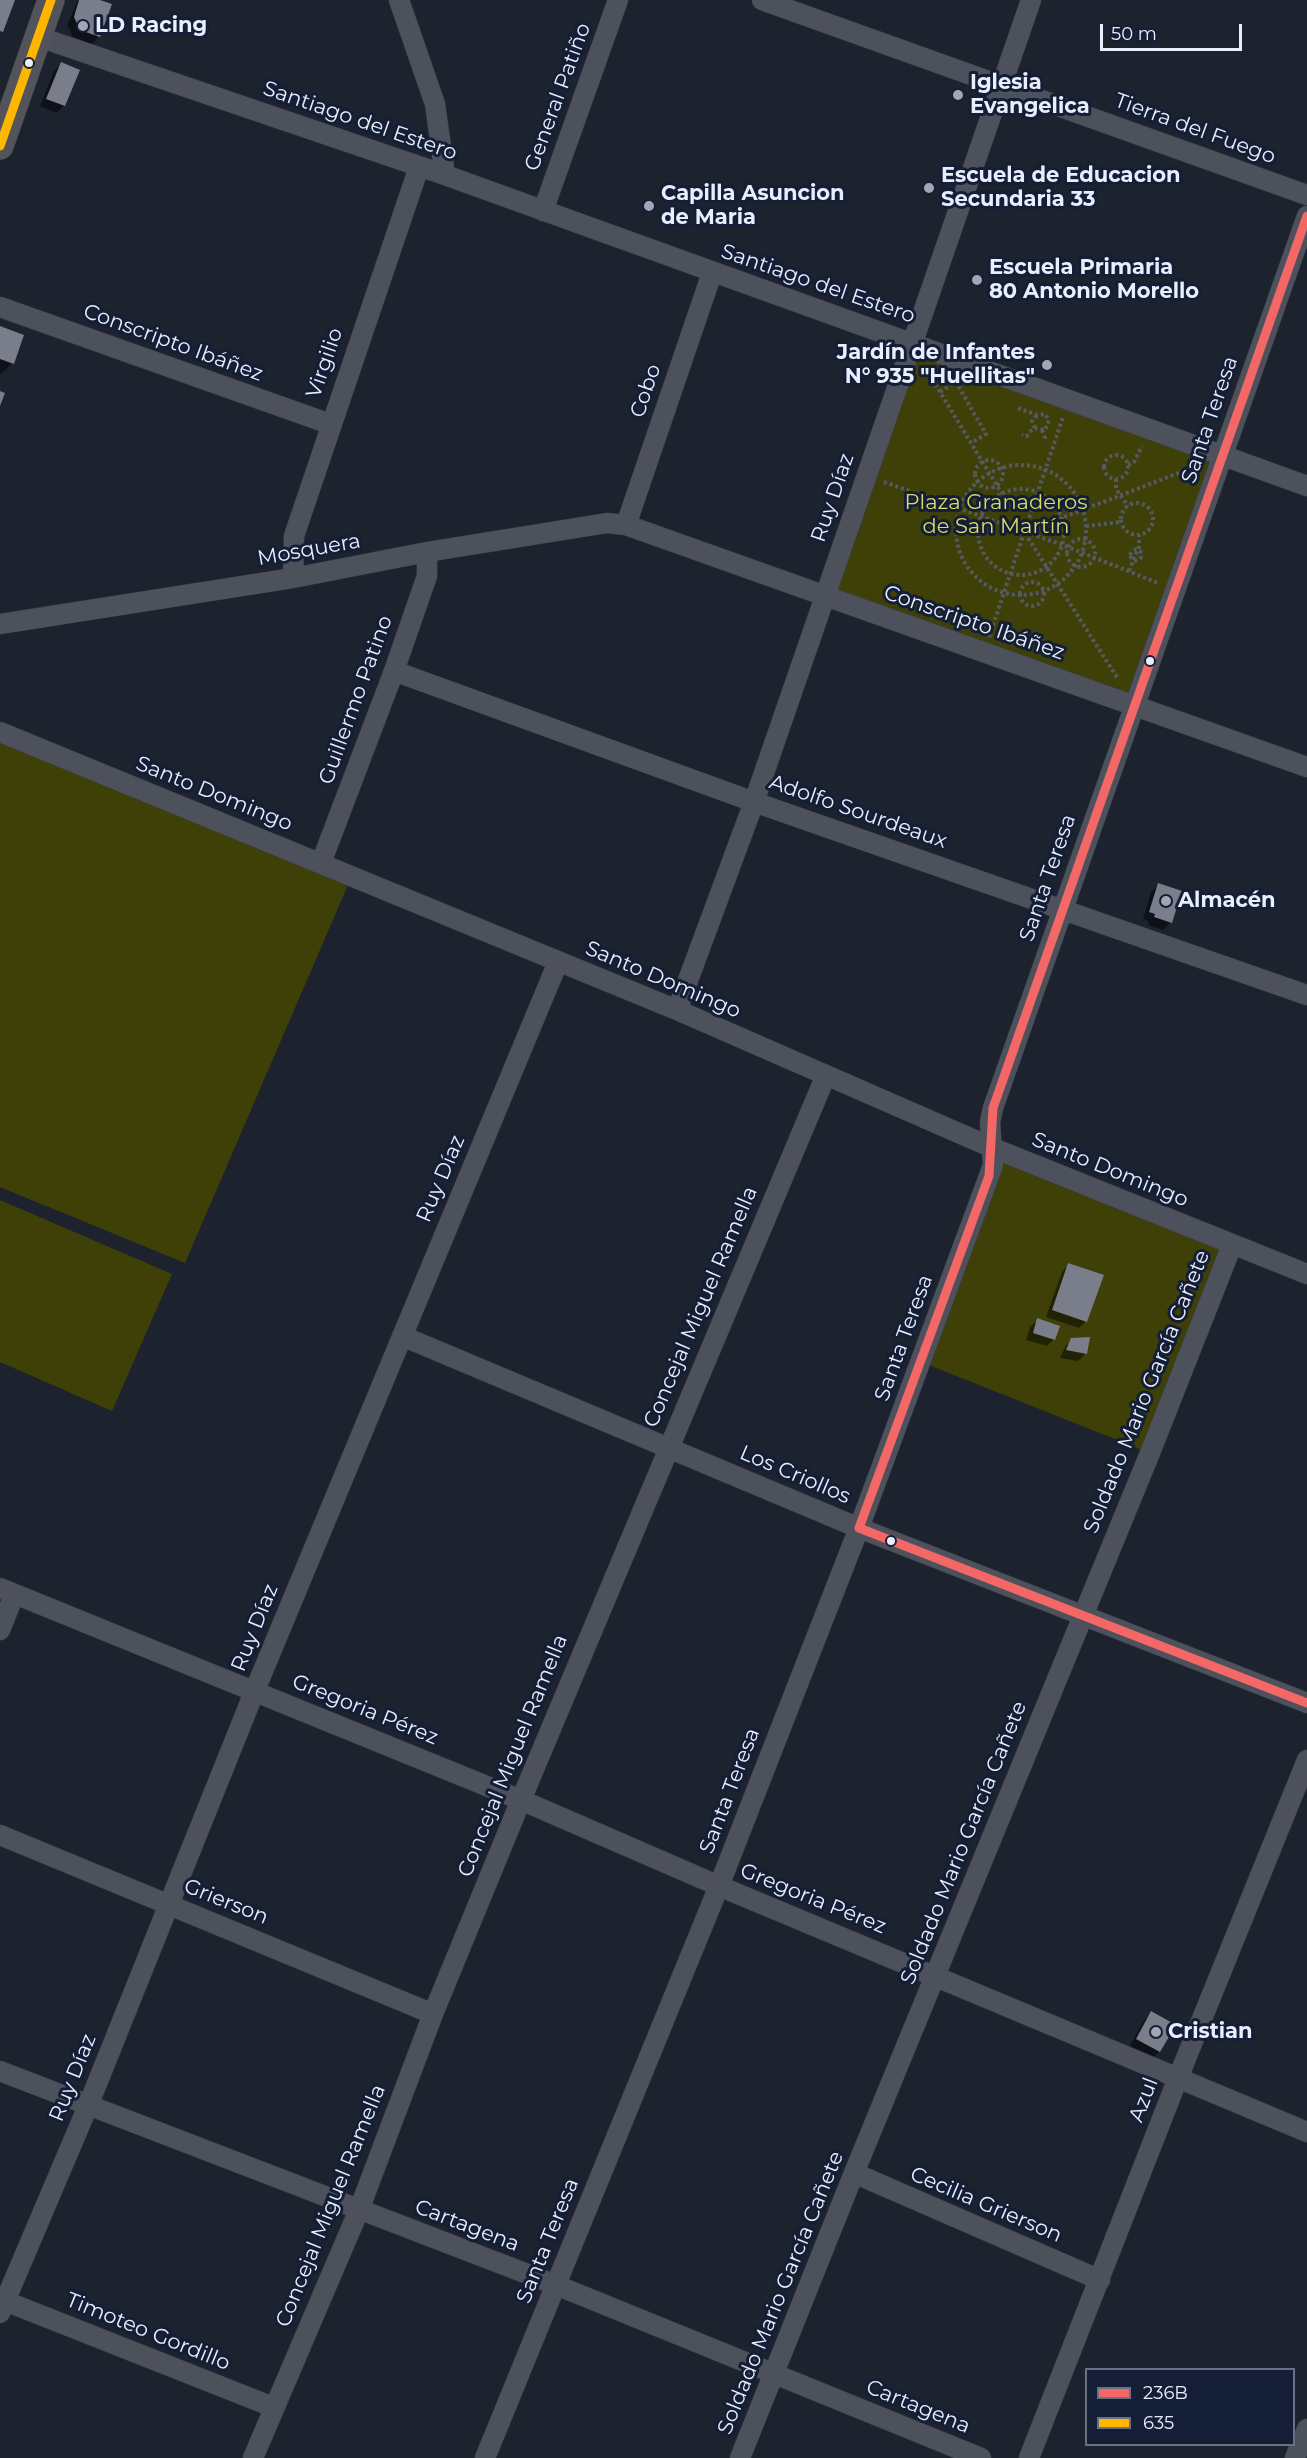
<!DOCTYPE html>
<meta charset="utf-8">
<style>
body{margin:0}
#map{position:relative;width:1307px;height:2458px;overflow:hidden;background:#1c222e;font-family:Montserrat,sans-serif}
canvas{display:block}
.legend{position:absolute;left:1085px;top:2368px;width:210px;height:78px;box-sizing:border-box;background:#141e36;border:2px solid #697185;margin:0;padding:8px 10px;list-style:none;font-size:18px;color:#e8eefc}
.legend li{display:flex;align-items:center;gap:12px;height:30px}
.legend b{width:30px;border:2px solid #697185}
.scale{position:absolute;left:1100px;top:24px;width:142px;height:27px;box-sizing:border-box;border:3px solid #e8eefc;border-top:0;padding-left:8px;font-size:18px;line-height:21px;white-space:nowrap;color:#e8eefc;-webkit-text-stroke:4px #141e36;paint-order:stroke}
</style>
<div id="map">
<canvas width="1307" height="2458"></canvas>
<ul class="legend">
<li><b style="height:8px;background:#f46767"></b>236B</li>
<li><b style="height:8px;background:#feb600"></b>635</li>
</ul>
<div class="scale">50 m</div>
</div>
<script>
const ctx = document.querySelector('canvas').getContext('2d');
ctx.lineJoin = 'round';
function fill(path, color) { ctx.fillStyle = color; ctx.fill(path, 'evenodd'); }
function strokePath(path, color, width, dash) { ctx.strokeStyle = color; ctx.lineWidth = width; ctx.lineCap = dash ? 'butt' : 'round'; ctx.setLineDash(dash || []); ctx.stroke(path); }
function drawText(font, color, halo, rows, align = 'center') {
  ctx.font = font + ' Montserrat,sans-serif'; ctx.lineWidth = 6; ctx.setLineDash([]); ctx.textBaseline = 'middle'; ctx.strokeStyle = halo; ctx.fillStyle = color; for (const [text, x, y, turn = 0] of rows) {
    ctx.save(); ctx.translate(x, y); ctx.rotate((+turn || 0) * Math.PI / 180); ctx.textAlign = isNaN(turn) ? turn : align; if (halo) ctx.strokeText(text, 0, 0); ctx.fillText(text, 0, 0); ctx.restore();
  }
}
const green = new Path2D(`
 M912,343L1223,456L1135,704L824,596Z
 M0,741L351,878L185,1263L0,1187Z
 M993,1148L1232,1245L1150,1453L921,1362Z
 M0,1200L172,1274L112,1411L0,1362Z`);
const shadow = new Path2D(`
 M78,0H95L99,36L92,44L73,37L67,25Z
 M62,64L78,71L64,106L56,113L40,106L54,71Z
 M0,328L13,363L1,374H0Z
 M1159,885L1180,892L1170,923L1163,930L1148,925L1149,921L1143,919L1151,892Z
 M1069,1264L1086,1321L1079,1328L1046,1317L1062,1272Z
 M1038,1320L1054,1339L1047,1346L1026,1340L1030,1327Z
 M1072,1339L1085,1354L1078,1361L1060,1358L1065,1347Z
 M1151,2013L1174,2025L1159,2052L1152,2059L1130,2046L1144,2020Z`);
const building = new Path2D(`
 M0,0H15L3,32L0,31Z
 M79,0H100L112,4L100,37L80,30L74,17Z
 M61,62L80,70L65,106L46,99Z
 M0,326L24,335L14,364L0,359Z
 M0,391L5,393L0,406Z
 M1158,883L1182,891L1172,923L1154,917L1155,914L1149,912Z
 M1068,1263L1104,1275L1087,1322L1052,1310Z
 M1037,1318L1060,1326L1055,1340L1033,1333Z
 M1090,1337L1087,1354L1066,1350L1071,1338Z
 M1151,2011L1176,2025L1160,2052L1136,2039Z`);
const path = new Path2D(`
 M926,369L1002,494
 M940,392L956,382L986,434L971,443
 M1018,408L1037,415L1045,414L1049,420L1045,430L1035,428L1029,432L1027,436L1022,435
 M1035,428L1032,421L1037,415
 M1042,430L1045,438L1043,441
 M1104 467a12 12 0 1 1 24 0a12 12 0 1 1-24 0Z
 M975 474a14 14 0 1 1 28 0a14 14 0 1 1-28 0Z
 M1128,465L1134,462L1142,446
 M956 530a65 65 0 1 1 130 0a65 65 0 1 1-130 0Z
 M1116,479V489L1128,506
 M884,482L1068,547L1158,583
 M978 532a43 43 0 1 1 86 0a43 43 0 1 1-86 0Z
 M1121 519a16 16 0 1 1 32 0a16 16 0 1 1-32 0Z
 M1086,526L1121,522
 M1025,532L1197,466
 M1025,533L1118,679
 M1067 553a14 14 0 1 1 28 0a14 14 0 1 1-28 0Z
 M1130.5 555a5.5 5.5 0 1 1 11 0a5.5 5.5 0 1 1-11 0Z
 M1129,571L1139,547V535
 M1020 594a12 12 0 1 1 24 0a12 12 0 1 1-24 0Z
 M989,637L1063,417`);
const street = new Path2D(`
 M399,0L435,104L445,175
 M762,0L1307,195
 M39,37L445,175L1307,486
 M543,211L618,0
 M0,307L330,424
 M626,525L712,273
 M293,578L294,536L419,167
 M0,624L293,578L427,552L607,523L626,525L1307,767
 M394,671L754,802L1307,995
 M0,732L677,1010L993,1148L1307,1274
 M321,863L394,671L427,576V552
 M677,1010L754,802L1031,0
 M402,1336L859,1528L1307,1703
 M0,1588L521,1800L719,1886L1307,2132
 M0,1630L14,1595
 M0,1835L433,2014
 M0,2071L556,2285L981,2458
 M854,2173L1100,2280
 M5,2301L273,2407
 M0,2313L88,2106L255,1690L558,962
 M253,2458L359,2210L433,2014L521,1800L826,1075
 M485,2458L719,1886L859,1528L989,1176L993,1165L990,1122L993,1108L1307,216
 M740,2458L854,2173L1150,1453L1232,1245
 M1029,2458L1178,2078L1307,1760
 M1295,2458L1307,2429`);
const secondary = new Path2D(`
 M0,146L51,0`);
const bus1 = new Path2D(`
 M859,1528L989,1176L993,1108L1307,216
 M859,1528L1307,1703`);
const bus2 = new Path2D(`
 M0,146L51,0`);
const markers = [
 [83,26,6,"#a1a7b4"],
 [29,63,5,"#e8eefc"],
 [958,95,6,"#a1a7b4"],
 [929,188,6,"#a1a7b4"],
 [649,206,6,"#a1a7b4"],
 [977,280,6,"#a1a7b4"],
 [1047,365,6,"#a1a7b4"],
 [1150,661,5,"#e8eefc"],
 [1166,901,6,"#a1a7b4"],
 [891,1541,5,"#e8eefc"],
 [1156,2032,6,"#a1a7b4"]
];
const poiNames = [
 ["LD Racing",95,26],
 ["Iglesia",970,83],
 ["Evangelica",970,107],
 ["Escuela de Educacion",941,176],
 ["Secundaria 33",941,200],
 ["Capilla Asuncion",661,194],
 ["de Maria",661,218],
 ["Escuela Primaria",989,268],
 ["80 Antonio Morello",989,292],
 ["Jardín de Infantes",1035,353,"right"],
 ["N° 935 \"Huellitas\"",1035,377,"right"],
 ["Almacén",1178,901],
 ["Cristian",1168,2032]
];
const streetNames = [
 ["General Patiño",558,97,-70],
 ["Santiago del Estero",360,121,19],
 ["Tierra del Fuego",1195,129,20],
 ["Santiago del Estero",818,284,19],
 ["Conscripto Ibáñez",173,343,20],
 ["Virgilio",325,363,-71],
 ["Cobo",646,391,-71],
 ["Santa Teresa",1210,420,-71],
 ["Ruy Díaz",833,498,-71],
 ["Mosquera",309,550,-10],
 ["Conscripto Ibáñez",974,623,19],
 ["Guillermo Patino",356,700,-70],
 ["Santo Domingo",214,794,22],
 ["Adolfo Sourdeaux",858,812,19],
 ["Santa Teresa",1048,878,-71],
 ["Santo Domingo",663,980,23],
 ["Santo Domingo",1110,1170,22],
 ["Ruy Díaz",441,1179,-67],
 ["Concejal Miguel Ramella",701,1307,-67],
 ["Santa Teresa",904,1338,-70],
 ["Soldado Mario García Cañete",1147,1392,-68],
 ["Los Criollos",795,1475,23],
 ["Ruy Díaz",255,1628,-68],
 ["Gregoria Pérez",365,1710,22],
 ["Concejal Miguel Ramella",513,1756,-68],
 ["Santa Teresa",730,1791,-69],
 ["Soldado Mario García Cañete",964,1843,-68],
 ["Gregoria Pérez",813,1899,22],
 ["Grierson",226,1902,22],
 ["Ruy Díaz",73,2078,-68],
 ["Azul",1144,2100,-69],
 ["Cecilia Grierson",986,2205,23],
 ["Concejal Miguel Ramella",331,2206,-68],
 ["Cartagena",467,2226,21],
 ["Santa Teresa",548,2241,-68],
 ["Soldado Mario García Cañete",781,2293,-68],
 ["Timoteo Gordillo",148,2332,22],
 ["Cartagena",918,2407,22]
];
const parkNames = [
 ["Plaza Granaderos",996,503],
 ["de San Martín",996,527]
];
fill(green, '#3f4008');
fill(shadow, '#0007');
fill(building, '#797e8a');
strokePath(street, '#393d48', 21);
strokePath(secondary, '#393d48', 28);
strokePath(path, '#555962', 4, [3, 3]);
strokePath(street, '#4d515b', 20);
strokePath(secondary, '#53545a', 27);
strokePath(bus1, '#f46767', 9);
strokePath(bus2, '#feb600', 9);
for (const [x, y, r, color] of markers) { const dot = new Path2D(); dot.arc(x, y, r, 0, 2 * Math.PI); ctx.fillStyle = color; ctx.fill(dot); strokePath(dot, '#141e36', 2); }
drawText('bold 21px', '#e8eefc', '#141e36', poiNames, 'left');
drawText('21px', '#e8eefc', '#141e36', streetNames);
drawText('21px', '#d7da64', '#141e36', parkNames);
</script>
